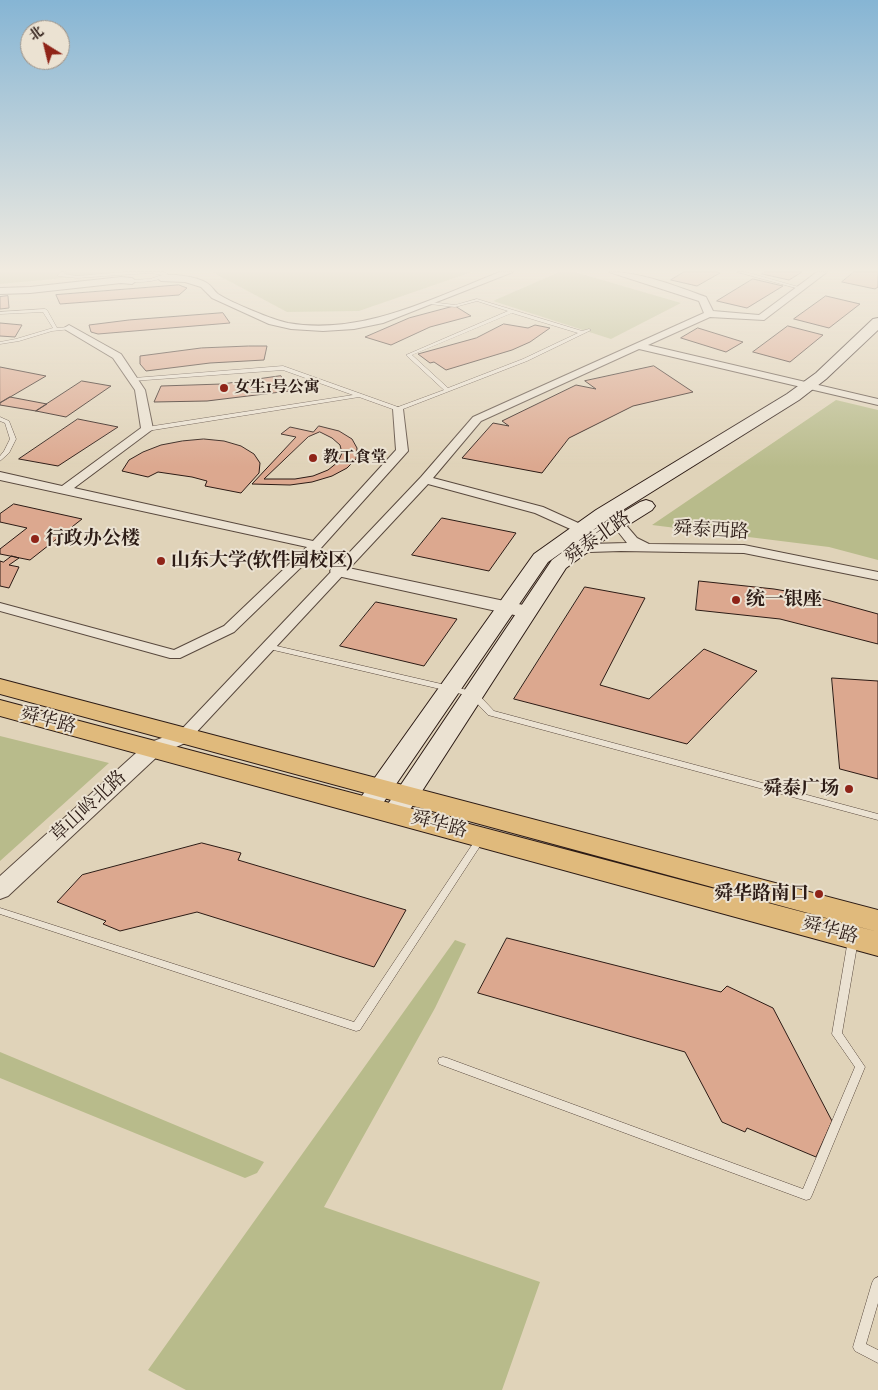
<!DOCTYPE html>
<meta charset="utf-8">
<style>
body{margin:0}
#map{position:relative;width:878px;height:1390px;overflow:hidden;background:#e0d3b9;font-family:"IM FELL French Canon","Noto Serif SC",serif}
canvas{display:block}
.north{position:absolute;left:20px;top:20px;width:50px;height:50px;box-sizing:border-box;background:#ebe2d2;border:1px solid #9f9286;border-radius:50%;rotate:324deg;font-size:14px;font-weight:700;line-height:20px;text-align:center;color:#2c1b15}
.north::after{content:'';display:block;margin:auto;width:18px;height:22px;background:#8f2418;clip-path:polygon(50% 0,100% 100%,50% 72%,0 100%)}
</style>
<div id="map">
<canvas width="878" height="1390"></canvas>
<div class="north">北</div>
</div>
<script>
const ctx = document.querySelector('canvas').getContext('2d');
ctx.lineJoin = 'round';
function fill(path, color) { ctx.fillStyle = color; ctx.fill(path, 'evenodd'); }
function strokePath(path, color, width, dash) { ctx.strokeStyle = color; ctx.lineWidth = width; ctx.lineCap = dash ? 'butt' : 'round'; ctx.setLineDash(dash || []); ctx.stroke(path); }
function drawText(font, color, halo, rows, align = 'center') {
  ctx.font = font + ' "IM FELL French Canon","Noto Serif SC",serif'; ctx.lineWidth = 4; ctx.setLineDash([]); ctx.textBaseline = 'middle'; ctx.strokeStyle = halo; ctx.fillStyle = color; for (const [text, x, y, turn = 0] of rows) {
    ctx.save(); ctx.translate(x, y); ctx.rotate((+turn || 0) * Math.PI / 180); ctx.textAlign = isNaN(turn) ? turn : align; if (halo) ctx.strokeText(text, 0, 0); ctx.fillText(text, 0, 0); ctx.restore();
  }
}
const green = new Path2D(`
 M0,272H130L0,284Z
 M212,272H472L359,311L287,312Z
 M559,272H575L681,303L611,339L493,301Z
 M836,400L878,410V560L829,547L652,525Z
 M0,736L109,763L0,861Z
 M455,940L466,944L435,1008L324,1207L540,1282L502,1390H186L148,1370Z
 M0,1052L264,1162L257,1173L245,1178L0,1078Z`);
const building = new Path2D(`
 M684,272H718L720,273L697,286L671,280Z
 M764,272H802L789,280L762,274Z
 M854,272H878V287L875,289L842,282Z
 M753,279L783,286L747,308L717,301Z
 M179,285L187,288L179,295L60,304L56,295Z
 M8,296L9,308L0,309V297Z
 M826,296L860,304L829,328L794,319Z
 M455,306L471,316L430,327L391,345L365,337L409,318Z
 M223,313L230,323L98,334L91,332L89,325L129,320Z
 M0,323L22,325L15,337L0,336Z
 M504,324L528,328L535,325L550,328L530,342L512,350L446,370L434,362L430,363L418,354L476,338Z
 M788,326L823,335L790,362L753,352Z
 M698,328L743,342L726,352L681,338Z
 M249,346H267L264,360L210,363L146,371L140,364V356L201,348Z
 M654,366L693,392L633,406L569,438L542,473L462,458L493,423L509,426L502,421L576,385L596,389L585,381Z
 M0,367L46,376L0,403Z
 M281,376L289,391L207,401L154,402L161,386L222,384Z
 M82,381L111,386L66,417L36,411Z
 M10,397L47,404L36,411L0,405V403Z
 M78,419L118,427L58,466L19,459Z
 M319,426L339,431L352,439L357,448L356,459L347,468L332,476L312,482L290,485L252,484L296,437L281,434L290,427L313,432Z
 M320,432L332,438L340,445L342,453L338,462L328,470L313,476L295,479H264L308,437Z
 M204,439L224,441L241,446L254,454L260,463L259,473L241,493L205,486L207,481L192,477L158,472L148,477L122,471L129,460L143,452L161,445L182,441Z
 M14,504L82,519L30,560L0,554V549L27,528L0,522V514Z
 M442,518L516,533L489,571L412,555Z
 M12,556L19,558L9,565L19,567L9,588L0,586V561L3,562Z
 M699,581L774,589L809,595L878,614V644L780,619L696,610Z
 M585,587L645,598L600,685L649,699L704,649L757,671L687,744L514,699Z
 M376,602L457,619L424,666L340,646Z
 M832,678L878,681V779L840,769Z
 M202,843L241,853L238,860L406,910L374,967L197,912L120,931L103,924L106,921L57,902L82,875Z
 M507,938L721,992L727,986L773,1008L832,1121L816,1157L747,1128L745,1132L722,1122L685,1052L478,993Z`);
const service = new Path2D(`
 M61,272H66L64,274L77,276L124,272H164L168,274C158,282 145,282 132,282H130V280L150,279L162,275L150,273L77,278L58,276V275Z
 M737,272H746L802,288L800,289Z
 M477,299L582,331L589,329L591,330L527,361L398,411L359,397L147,431L144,429L147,427L353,395L283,370L132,381V379L134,378L283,366L398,407L444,390L406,355L508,311L477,301L455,307L430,304L428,303L430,302L455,305ZM512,313L578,333L523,359L448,388L412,355Z
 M45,309L47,310L57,328L69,327L71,328V329L52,331L19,341L0,344V342L16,339L53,328L43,312L0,314V312Z
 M0,417L9,421L16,439L9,453L0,461V456L4,451L10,439L5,423L0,421Z
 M265,644H268L476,692L494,711L878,814V820L488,715L470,696L265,648L264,646Z
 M481,835L484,836L485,838L484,840L360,1030L356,1031L0,914V908L354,1022L478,836Z
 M853,937L856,938L858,940L842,1033L865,1067L812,1195L810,1199L806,1200L439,1064L438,1061L439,1058L443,1057L447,1058L803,1189L855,1067L832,1034L848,940L850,938Z
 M878,1277V1303L866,1344L878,1350V1363L855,1351L853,1347L872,1283L874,1279Z`);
const minor = new Path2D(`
 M500,272H513L383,323L354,329L323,331L291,329L269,324L212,298L201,287L185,282L161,281L157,278C165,271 198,277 207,283C212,286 214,291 218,294C232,303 273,320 288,323C362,336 433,298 500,272Z
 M609,272C641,272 676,286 706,297L713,311L759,315L817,272H827L764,320L710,317L648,345L878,399V405L639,349L481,421L433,478L543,507L596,531L598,534L596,537H588L535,513L428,484L191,738H179L177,735L179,732L421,477L473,417L704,313L699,301Z
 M121,277L132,278L136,281L132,284L121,283L30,293L0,294V288L30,287Z
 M69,325L121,354L145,390L153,429L74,488L313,541L396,450L393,409L394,407H402L403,409L408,451L321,548L234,632L180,658H170L0,611V603L174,650L224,626L307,547L0,480V472L62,486L141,428L135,390L113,358L66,330L64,328Z
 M620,518L624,519L626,522L625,524L637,538L649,544L744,545L878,572V580L744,553L621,551L589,552L572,555L566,551L567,548L589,544L627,543L612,524L616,519Z`);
const tertiary = new Path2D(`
 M339,566L528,606L534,608L537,612L534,616L528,618L333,575L330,571L333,567Z
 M185,729L192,730L195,735L192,740L160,754L8,896L0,899V876L146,744Z`);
const secondary = new Path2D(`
 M878,318V330L826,379L799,400L610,518L548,562L377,812L368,814L359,812L356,806L359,800L534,554L596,510L787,394L816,373L873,319Z
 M646,500L652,502L655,506L652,510L604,540L566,568L404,819L395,821L386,819L382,813L386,807L552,560L590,532L640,502Z`);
const primary = new Path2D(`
 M0,679L878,910V932L0,694Z
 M0,700L878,932V956L0,716Z`);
const markers = [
 [224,388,5,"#8f2418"],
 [313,458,5,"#8f2418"],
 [35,539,5,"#8f2418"],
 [161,561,5,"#8f2418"],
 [736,600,5,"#8f2418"],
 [849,789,5,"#8f2418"],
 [819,894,5,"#8f2418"]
];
const farPoinames = [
 ["女生1号公寓",234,388],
 ["教工食堂",323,458]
];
const streetNames = [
 ["舜泰西路",711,531,3],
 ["舜泰北路",598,538,-35],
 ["舜华路",48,721,15],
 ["草山岭北路",89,807,-43],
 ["舜华路",439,825,15],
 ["舜华路",830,931,15]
];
const poiNames = [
 ["行政办公楼",45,539],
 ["山东大学(软件园校区)",171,561],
 ["统一银座",746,600],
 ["舜泰广场",839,789,"right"],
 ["舜华路南口",809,894,"right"]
];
fill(green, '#b8bb8b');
fill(building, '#dca88f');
strokePath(building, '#2c1b15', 1);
strokePath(service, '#59493e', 1);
strokePath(minor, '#59493e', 2);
strokePath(tertiary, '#59493e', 2);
strokePath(secondary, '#2c1b15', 2);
strokePath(primary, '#2c1b15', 2);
fill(service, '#ebe2d2');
fill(minor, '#ebe2d2');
fill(tertiary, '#ebe2d2');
fill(secondary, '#ebe2d2');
fill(primary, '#e0ba7c');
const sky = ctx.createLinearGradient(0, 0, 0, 467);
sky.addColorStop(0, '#86b5d4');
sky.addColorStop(0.58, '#f1ebe0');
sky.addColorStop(1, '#f1ebe000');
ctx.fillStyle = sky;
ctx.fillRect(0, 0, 878, 467);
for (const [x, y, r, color] of markers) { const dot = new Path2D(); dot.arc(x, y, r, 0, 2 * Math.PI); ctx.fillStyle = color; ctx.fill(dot); strokePath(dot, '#ebe2d2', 2); }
drawText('bold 16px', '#2c1b15', '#ebe2d2', farPoinames, 'left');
drawText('19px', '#2c1b15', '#ebe2d2', streetNames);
drawText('bold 19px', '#2c1b15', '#ebe2d2', poiNames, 'left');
</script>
